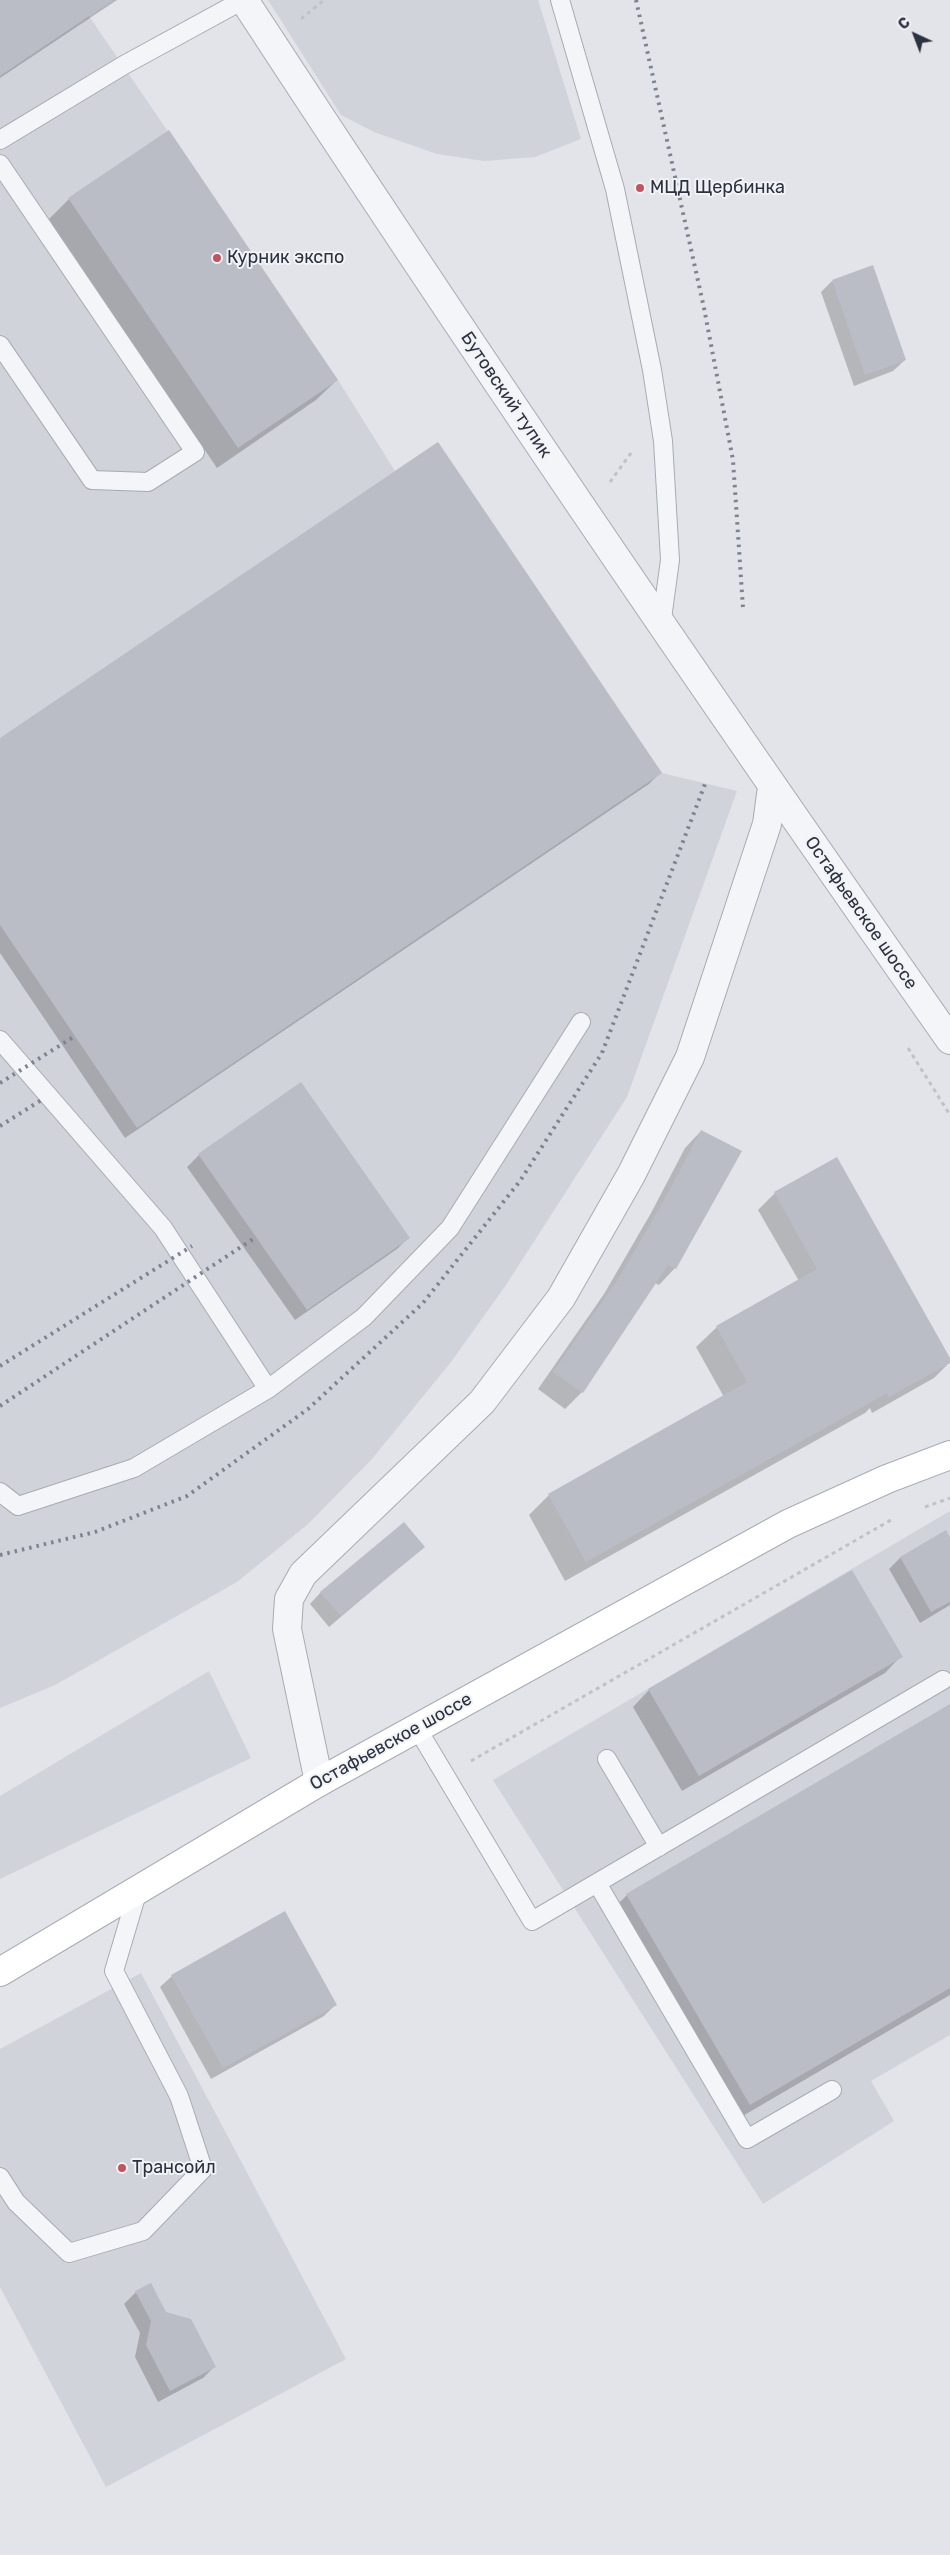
<!DOCTYPE html>
<meta charset="utf-8">
<style>
body{margin:0}
#map{position:relative;width:950px;height:2555px;overflow:hidden;background:#e2e4e9;font-family:Rubik,sans-serif}
canvas{display:block}
.north{position:absolute;left:890px;top:10px;width:50px;height:50px;-webkit-text-stroke:4px #f1f3f6;paint-order:stroke;rotate:317deg;font-size:14px;font-weight:700;line-height:20px;text-align:center;color:#2c323f}
.north::after{content:'';display:block;margin:auto;width:18px;height:22px;background:#2c323f;clip-path:polygon(50% 0,100% 100%,50% 72%,0 100%)}
</style>
<div id="map">
<canvas width="950" height="2555"></canvas>
<div class="north">С</div>
</div>
<script>
const ctx = document.querySelector('canvas').getContext('2d');
ctx.lineJoin = 'round';
function fill(path, color) { ctx.fillStyle = color; ctx.fill(path, 'evenodd'); }
function strokePath(path, color, width, dash) { ctx.strokeStyle = color; ctx.lineWidth = width; ctx.lineCap = dash ? 'butt' : 'round'; ctx.setLineDash(dash || []); ctx.stroke(path); }
function drawText(font, color, halo, rows, align = 'center') {
  ctx.font = font + ' Rubik,sans-serif'; ctx.lineWidth = 4; ctx.setLineDash([]); ctx.textBaseline = 'middle'; ctx.strokeStyle = halo; ctx.fillStyle = color; for (const [text, x, y, turn = 0] of rows) {
    ctx.save(); ctx.translate(x, y); ctx.rotate((+turn || 0) * Math.PI / 180); ctx.textAlign = isNaN(turn) ? turn : align; if (halo) ctx.strokeText(text, 0, 0); ctx.fillText(text, 0, 0); ctx.restore();
  }
}
const built = new Path2D(`
 M0,0L89,16L338,380L395,471L438,442L662,773L737,791L627,1097L506,1285L451,1362L372,1459L307,1525L237,1582L55,1685L0,1708Z
 M268,0H538L581,139L535,157L484,161L437,154L374,132L341,115Z
 M950,1511V2035L871,2081L894,2121L763,2204L493,1780Z
 M209,1671L251,1758L0,1879V1796Z
 M141,1973L346,2359L106,2487L0,2287V2049Z`);
const shadow = new Path2D(`
 M0,0H117L0,78Z
 M69,199L337,380L316,400L217,468L49,219Z
 M832,281L905,360L893,371L854,386L821,292Z
 M0,740L660,773L649,784L125,1138L0,953Z
 M701,1131L675,1268L659,1285L655,1283L582,1392L565,1409L538,1389L604,1294L651,1213L685,1148Z
 M199,1155L408,1238L397,1249L295,1320L187,1167Z
 M775,1193L950,1362L934,1378L872,1413L870,1408L865,1413L565,1581L529,1515L549,1495L724,1397L696,1347L717,1327L799,1281L758,1210Z
 M946,1532L950,1539V1605L920,1623L889,1569L900,1558Z
 M423,1547L329,1627L310,1604L321,1592Z
 M901,1656L885,1673L682,1791L633,1707L649,1690Z
 M950,1705V1995L729,2124L607,1915L627,1895Z
 M172,1976L335,2005L324,2016L211,2079L160,1987Z
 M150,2285L166,2313L214,2367L203,2378L158,2402L135,2357L140,2333L124,2304L136,2292Z`);
const building = new Path2D(`
 M0,0H113L0,76Z
 M169,130L338,380L238,448L68,198Z
 M873,265L906,360L865,375L832,280Z
 M438,442L662,773L137,1128L0,925V738Z
 M301,1082L410,1238L307,1310L198,1154Z
 M701,1130L742,1151L676,1269L668,1265L583,1393L553,1372L620,1276L667,1195Z
 M837,1157L950,1358V1363L889,1397L887,1393L586,1562L548,1494L747,1382L716,1326L817,1269L774,1192Z
 M404,1522L425,1547L341,1616L320,1592Z
 M946,1530L950,1537V1602L931,1612L900,1557Z
 M852,1570L903,1657L699,1776L648,1689Z
 M950,1704V1988L750,2105L626,1894Z
 M285,1911L337,2005L223,2068L171,1975Z
 M151,2283L166,2312L191,2319L216,2367L170,2391L146,2345L151,2321L135,2291Z`);
const path = new Path2D(`
 M301,19L324,0
 M610,482L631,453
 M908,1048L950,1115
 M925,1507L950,1498
 M471,1761L891,1520`);
const service = new Path2D(`
 M560,0L615,189L652,370L663,441L670,560L661,626
 M0,140L124,65L243,0
 M0,164L195,452L148,482L92,480L0,345
 M0,1040L163,1228L268,1389
 M0,1492L18,1506L134,1468L268,1389L364,1317L450,1228L581,1022
 M417,1728L532,1921L943,1680
 M607,1759L659,1847
 M597,1883L747,2139L832,2090
 M0,2177L16,2202L69,2253L143,2231L203,2169L179,2096L114,1971L138,1890`);
const minor = new Path2D(`
 M244,0C473,351 709,697 950,1040
 M319,1782L287,1629L289,1599L303,1574L482,1402L561,1298L631,1175L690,1057L767,824L772,787`);
const secondary = new Path2D(`
 M0,1972L319,1782L788,1524L887,1479L950,1455`);
const rail = new Path2D(`
 M636,0L704,308L733,460L743,608
 M0,1083L75,1036
 M0,1126L43,1099
 M0,1366L192,1246
 M0,1406L256,1237
 M0,1555L95,1532L187,1496L308,1409L423,1303L520,1181L602,1053L705,784`);
const markers = [
 [640,188,5,"#c0555e"],
 [217,258,5,"#c0555e"],
 [122,2168,5,"#c0555e"]
];
const poiNames = [
 ["МЦД Щербинка",650,188],
 ["Курник экспо",227,258],
 ["Трансойл",132,2168]
];
const streetNames = [
 ["Бутовский тупик",506,395,56],
 ["Остафьевское шоссе",861,913,55],
 ["Остафьевское шоссе",391,1742,-29]
];
fill(built, '#d0d3da');
fill(shadow, '#0003');
fill(building, '#babdc5');
strokePath(service, '#a8abb3', 20);
strokePath(minor, '#a8abb3', 30);
strokePath(secondary, '#a8abb3', 30);
strokePath(path, '#c0c2c8', 3, [4, 4]);
strokePath(service, '#f4f5f8', 18);
strokePath(minor, '#f4f5f8', 28);
strokePath(secondary, '#fff', 28);
strokePath(rail, '#7d8391', 4, [2.5, 5]);
for (const [x, y, r, color] of markers) { const dot = new Path2D(); dot.arc(x, y, r, 0, 2 * Math.PI); ctx.fillStyle = color; ctx.fill(dot); strokePath(dot, '#f1f3f6', 2); }
drawText('18px', '#2c323f', '#f1f3f6', poiNames, 'left');
drawText('18px', '#2c323f', '#f1f3f6', streetNames);
</script>
